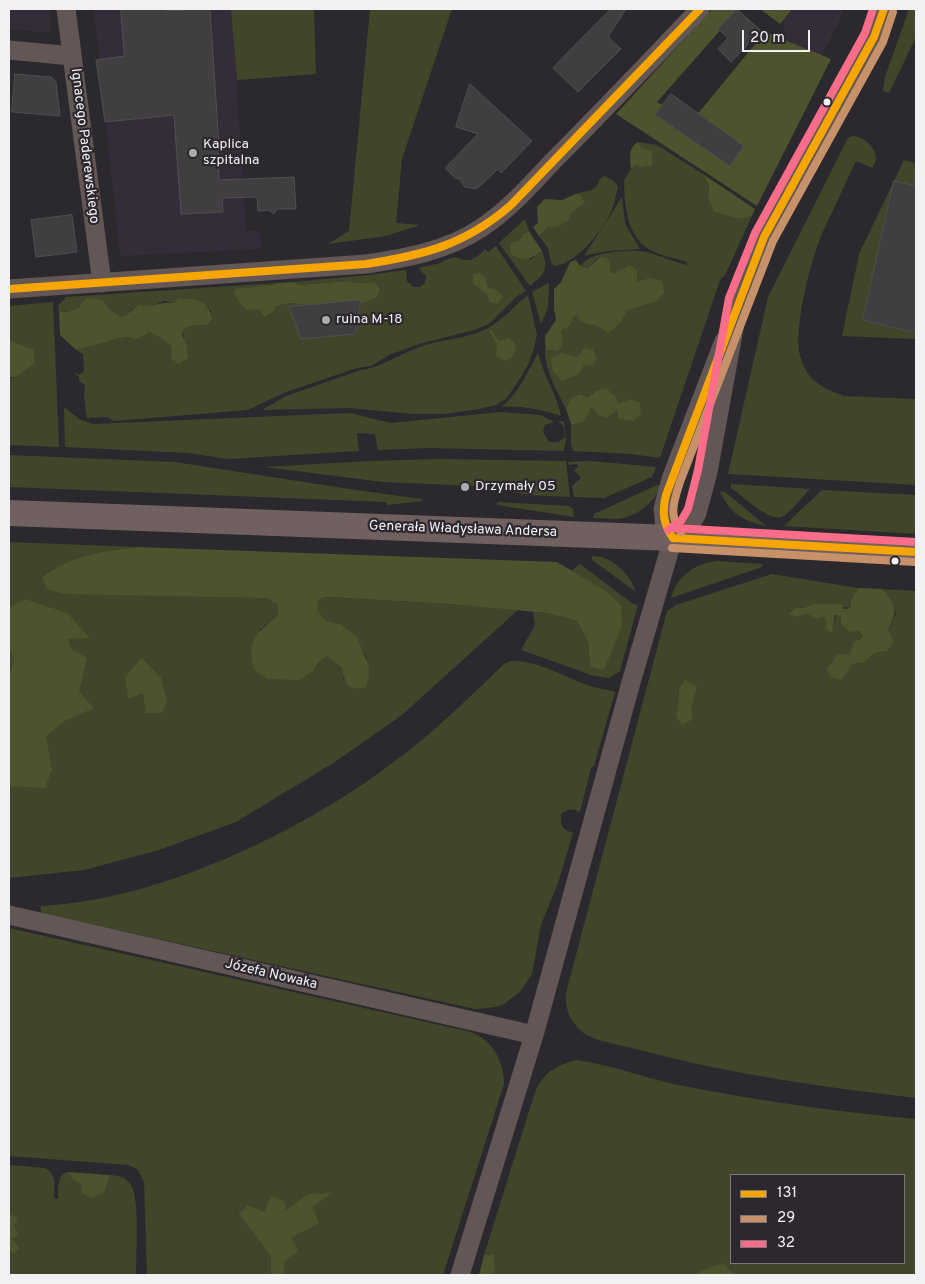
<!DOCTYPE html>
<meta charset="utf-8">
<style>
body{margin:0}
#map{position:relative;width:925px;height:1284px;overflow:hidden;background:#2b292d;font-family:Overpass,sans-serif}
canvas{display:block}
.frame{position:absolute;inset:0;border:10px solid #f3f0f4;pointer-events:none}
.legend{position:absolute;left:730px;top:1174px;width:175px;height:90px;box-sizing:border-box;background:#2c282e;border:1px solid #7c787d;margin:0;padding:6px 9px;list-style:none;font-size:15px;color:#f3f0f4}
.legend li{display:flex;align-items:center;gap:10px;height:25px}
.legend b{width:25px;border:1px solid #7c787d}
.scale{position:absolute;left:742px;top:30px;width:68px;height:22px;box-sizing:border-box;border:2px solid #f3f0f4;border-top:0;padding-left:6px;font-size:15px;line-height:18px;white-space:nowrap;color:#f3f0f4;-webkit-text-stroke:4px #2c282e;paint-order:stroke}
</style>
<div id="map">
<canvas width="925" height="1284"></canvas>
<div class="frame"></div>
<ul class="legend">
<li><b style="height:6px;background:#f7a600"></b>131</li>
<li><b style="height:6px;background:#c7916a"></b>29</li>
<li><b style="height:6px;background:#fb6d88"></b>32</li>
</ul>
<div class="scale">20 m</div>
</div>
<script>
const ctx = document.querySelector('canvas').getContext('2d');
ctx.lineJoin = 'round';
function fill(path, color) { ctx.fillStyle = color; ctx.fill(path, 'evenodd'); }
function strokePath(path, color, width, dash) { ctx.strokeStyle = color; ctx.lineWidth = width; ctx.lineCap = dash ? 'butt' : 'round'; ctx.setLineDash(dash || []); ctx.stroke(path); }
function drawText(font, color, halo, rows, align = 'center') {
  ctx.font = font + ' Overpass,sans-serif'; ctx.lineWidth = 4.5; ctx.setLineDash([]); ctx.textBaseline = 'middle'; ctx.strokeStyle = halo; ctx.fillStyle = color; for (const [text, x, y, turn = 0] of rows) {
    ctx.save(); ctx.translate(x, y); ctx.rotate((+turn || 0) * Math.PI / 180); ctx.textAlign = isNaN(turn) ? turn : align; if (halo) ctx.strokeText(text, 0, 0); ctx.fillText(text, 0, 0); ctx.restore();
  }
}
const commercial = new Path2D(`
 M94,9H232L246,231H260L261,249L120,256Z
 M782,9H845L819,61L785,44Z`);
const built = new Path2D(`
 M9,9H49L52,33L9,29Z`);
const green = new Path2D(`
 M231,9H314L316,74L237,80Z
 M370,9H452L402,159L396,223L420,225L386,236L328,244L349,231Z
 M909,9H916V37L889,93L883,91L885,77Z
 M853,136C863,136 875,147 876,157C876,161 874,164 872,168L856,161L820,238C810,265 793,329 800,356C802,362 805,369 808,374C817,386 831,391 844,396L916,399V485L728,474L768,297L848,138Z
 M638,142L657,145L703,174L709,187L708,198L738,219L752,216L725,275L720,280L660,458L631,454L573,451L571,444V424C585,424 586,418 592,406L618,405L596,391L588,397L579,394L571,398L566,409C555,387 543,367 545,342L546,350L557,351L561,338V331L571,325L573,318L577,315L581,323L598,326L621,322L628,310L641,305L637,282L629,265L613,274L599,257L588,268L580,266C584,262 587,259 592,257C604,252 634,249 646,252C660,255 673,262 687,265V262C675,258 661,256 650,250C627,237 624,203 624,180L631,169L637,164L642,148Z
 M904,160L916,163V186L894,181L863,320L915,333L916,329V339L842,336L859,254Z
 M604,176L614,181L618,186C616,194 615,202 612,209C605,228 576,265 554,266L551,262L548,248L539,236L548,227H557L570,214L586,202L578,193C588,191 597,191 599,180Z
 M622,197L625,224L640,249L607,251L584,256Z
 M525,219L529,231L523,234L519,241L530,260L542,251C549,271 545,273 530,286L499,243Z
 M496,246L526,291L516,297L489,324L474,330L419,344L389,355L371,366L357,368L286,392L248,410L114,421L107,417L87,418L84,395L85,385L79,381V377L75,374L76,373L79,375L84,371L83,354L76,350L108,342L114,339L129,337L136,340L150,332C161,340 171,339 184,339L182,330L190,326L206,325L211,311C202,300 191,299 178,298L174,303L164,301L150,307L133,309L126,315L122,317L109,309L104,301L85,299C78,310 72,312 59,312L58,305L65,299V297L277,283L275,285L276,306L292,303L315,306L374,282L358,283L346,281L300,285L293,282L368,275L406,270L407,281L413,287H420L425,283L426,276L418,268L440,263L445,260L455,257L463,260H471L478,256L485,249L488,252Z
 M549,283L548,308L541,324L532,292Z
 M528,295L537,335L534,348L529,363L521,377L506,399L496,405L479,409L444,414H413L349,408L262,410L286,396L361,370C383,367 401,353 422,346C443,339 466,339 486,329C502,321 514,306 528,295Z
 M53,302L59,447L9,445V378L15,377L33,349L9,340V306Z
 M538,353C543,375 557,394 561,416C541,410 522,405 501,407C518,395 528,371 538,353Z
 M64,407L79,419L93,424L349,413L391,423L501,412L540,415L554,422L545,425L543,432L549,442H558L565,437L564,427L558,420L564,422L566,439L564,451L428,448L378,450L375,434L357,433L359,451L228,459L188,453L65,447Z
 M9,455L175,462L356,490L422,499V501L387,505L386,502L9,487Z
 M438,459L566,461L570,497L529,495L476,486L383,482L264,467L370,461Z
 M590,461L656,467L652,477L604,498L574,497L572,486L580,479V476L574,471L578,467L577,464L569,465L568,462Z
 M731,484L810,489C803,496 790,514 781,517C769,522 742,495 731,488Z
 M657,485L662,486C654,502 637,517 618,519C610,519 601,518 593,518L594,514Z
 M822,490L916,495V534L784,526Z
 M720,491L725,492L766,526C744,522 728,512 720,491Z
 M497,502L569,506L573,509L574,517L497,505Z
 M9,542L137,547L115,550L68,562L264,598L278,605V614L260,630L313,671L318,663L327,656L342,668L344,681L367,659L359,645L340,624L327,621L317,610L319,599L327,597L449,604L518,610L402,715L335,762L236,822L159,850L84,870L9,878Z
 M592,556C613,556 629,573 636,592L592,560Z
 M718,561L763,564L762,567L671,598C678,575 695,563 718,561Z
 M580,564L633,604L638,605L620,671L609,678L594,676L521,650L535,625L533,612L547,613L577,621L588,642L590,666L606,591L571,571Z
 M772,574L858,588L851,600V608L813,604L803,608H795V617L808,614L824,616L832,632L836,615C847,616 858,629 863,638L852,664L863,663L875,653L887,651L888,630L896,613L893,603L882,589L916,591V1098C822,1087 728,1074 636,1049C624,1046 595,1041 585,1034C570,1023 563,1007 567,989L667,611L676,605Z
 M511,661C537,660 561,675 584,684C594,688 605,689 615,692L594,766L591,768L580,812C572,808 568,809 561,814C560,825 562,829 573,833L558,883L541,925L532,974L520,992L504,1004L496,1007L475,1009L41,913V906C158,900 298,834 391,764C432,734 468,699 504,664Z
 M9,928L471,1032C493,1040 504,1062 504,1084L443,1275H147L144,1182L138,1170L129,1165L9,1156Z
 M576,1060C613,1065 647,1079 683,1086C761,1101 838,1112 916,1119V1275H493L495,1268L494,1254L484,1255L536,1089C547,1070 556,1066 576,1060ZM731,1175H904V1263H731Z
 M9,1165L45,1168C58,1175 54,1186 54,1198L58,1199C59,1190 56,1175 67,1172C78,1184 90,1187 105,1191L110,1175C119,1176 126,1177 131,1185C140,1199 136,1256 136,1275H9V1250L13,1254C12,1240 12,1230 18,1218L9,1213Z`);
const forest = new Path2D(`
 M712,9H739L657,102L691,122L765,32L831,59L757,206L616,114Z
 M760,9H792L780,24Z
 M638,142L642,148L652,151V165L640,167L637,164L631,169C630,158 628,148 638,142Z
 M703,174L755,209L752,216L738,219L714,211L708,198L709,187Z
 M578,193L586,202L570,214L569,220L557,227H548L539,236L533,227L538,223L537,207L545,199L562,200Z
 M529,231L542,251C528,261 525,261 511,254L510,243L519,241L523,234Z
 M600,257L607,258L610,262V270L613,274L629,265L637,270V282L650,278L662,281L664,293L656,301L628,310L621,322L608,333L598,326L581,323L577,315L573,318L571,325L561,331L563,345L557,351L546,350L545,336L556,320L554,309V289L561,282L570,262L576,260L580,266L588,268Z
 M479,273L485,277L488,288L495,289L503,296L498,304L490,302L487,295L473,283V275Z
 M346,281L358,283L374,282L380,289L377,297L366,302L315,306L292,303L276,306L273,311L265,317L258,309L247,310L238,301L234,293L236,289L275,285L277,283L293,282L300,285Z
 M95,298L104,301L109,309L122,317L126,315L139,305C155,308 159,301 174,303L178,298C195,299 209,300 212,319L206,325L190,326L183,330L182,335L187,347L188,358L178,364L171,358L172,347C165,339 159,338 150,332L136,340L129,337L114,339L108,342L76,350L60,335L59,312C72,312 78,310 85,299Z
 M491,329L499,341L509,338L516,345L513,356L505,361L496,356L497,344L489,332Z
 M9,340L33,349L35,363L15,377H9Z
 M585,348L593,350L597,359L592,366L584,365L579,374L562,381L553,371L551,359L561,353L577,357Z
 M606,388L616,397L618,404L631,399L640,403L641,413L634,421L619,419L617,410L606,418L597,414L592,406C586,418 586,424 571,424L566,409L571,398L579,394L588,397L596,391Z
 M137,547L557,562L606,591L621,606L622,626L605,667L601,669L590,667L588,642L577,621L547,613L449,604L327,597L319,599L317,610L327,621L340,624L357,637L369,667V676L366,687C348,692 344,683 342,668L327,656L318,663L313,671L299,680L267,679L253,668C248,636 257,635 278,614V605L265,598L66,594L47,589L42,578C67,556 106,551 137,547Z
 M858,588L882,589C898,608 898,608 888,630L894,641L887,651L875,653L863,663L852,664L842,680L830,677L827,669L838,654L849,655L854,642L863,638L859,631L849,632L841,623V616L835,615L832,633L825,628L827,622L824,617L815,619L808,614L795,617L789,614L795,608H803L813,604H841L844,609L851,608V600Z
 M25,599L67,613L90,638L68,639L71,649L87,658L79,692L94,708L66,720L46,736L52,769L45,788L9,786V678L14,659L9,650V608Z
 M142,658L161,678L167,702L162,713H146L143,693L128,699L125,677Z
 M685,680L697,687L691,708L693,719L682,725L676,716L679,700V689Z
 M67,1172L110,1175L105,1191L92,1198L82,1193L81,1184L74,1180Z
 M332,1193L312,1207L319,1223L291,1238L298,1251L284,1261V1275H271V1256L239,1214L248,1205L264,1212L271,1196L284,1201L286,1210L309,1194Z
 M9,1213L18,1218L14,1227L19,1234L12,1239L20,1249L13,1254L9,1250Z
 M494,1254L495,1268L493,1275H479L484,1255Z
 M722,1263L735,1274L734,1275H696L697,1273Z`);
const building = new Path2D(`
 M121,9H165V11L210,9L219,147L218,148L219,180L294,177L296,209H277L274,214L269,210L258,211L257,197L222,198L223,212L181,214L174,115L105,122L96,60L124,56Z
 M611,9H626L608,37L621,49L578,92L553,68Z
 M737,9L761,31L731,62L718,49L728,38L718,29Z
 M15,74L51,77L56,82L60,116L12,112Z
 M470,84L532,141L501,173L498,169L479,187L475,189L465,187L459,179L455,178L445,168L478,134L456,127Z
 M671,94L744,146L730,166L655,115Z
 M894,181L916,186V333L863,320Z
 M72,215L77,252L36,257L31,220Z
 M361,300L355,334L301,339L289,307Z`);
const street = new Path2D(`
 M66,9L102,283
 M9,50L72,56
 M9,289L366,264C406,258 447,251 481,228C509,210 532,183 555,159C604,110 652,59 700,9
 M673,538L689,528L697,513L708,472L739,301L764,237L874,37L884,9
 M673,538L665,527L663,509L671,479L724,341
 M9,915L534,1035
 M460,1275L534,1035L630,686L673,538`);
const secondary = new Path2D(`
 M9,513L673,538L916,552`);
const bus1 = new Path2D(`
 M9,289L366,264C424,255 465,245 511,205L700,9
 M673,538C663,524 662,512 666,495L764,237L874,37L884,9
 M673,538L916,552`);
const bus2 = new Path2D(`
 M681,532C668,514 674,502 680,482L773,241L883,42L893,12
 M672,548L915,562`);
const bus3 = new Path2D(`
 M674,528L916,542
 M668,530L681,521L688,509L698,470L729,298L755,233L865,33L873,9`);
const markers = [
 [827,102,4.5,"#f3f0f4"],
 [193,153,5,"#adaaae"],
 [326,320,5,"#adaaae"],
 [465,487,5,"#adaaae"],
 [895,561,4.5,"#f3f0f4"]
];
const poiNames = [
 ["Kaplica",203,145],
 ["szpitalna",203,161],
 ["ruina M-18",336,320],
 ["Drzymały 05",475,487]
];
const streetNames = [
 ["Ignacego Paderewskiego",84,146,83],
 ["Generała Władysława Andersa",463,530,2],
 ["Józefa Nowaka",271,975,13]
];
fill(commercial, '#352c3a');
fill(built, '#342d37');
fill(green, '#41462a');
fill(forest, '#4d532c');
fill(building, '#403e40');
strokePath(building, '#504e50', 1);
strokePath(street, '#635756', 19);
strokePath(secondary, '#70605f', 26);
strokePath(bus1, '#f7a600', 8);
strokePath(bus2, '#c7916a', 8);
strokePath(bus3, '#fb6d88', 8);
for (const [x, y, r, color] of markers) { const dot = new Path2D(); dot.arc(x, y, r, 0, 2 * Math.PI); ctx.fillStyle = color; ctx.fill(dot); strokePath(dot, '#2c282e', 2); }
drawText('14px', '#f3f0f4', '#2c282e', poiNames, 'left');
drawText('14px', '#f3f0f4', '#2c282e', streetNames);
</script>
